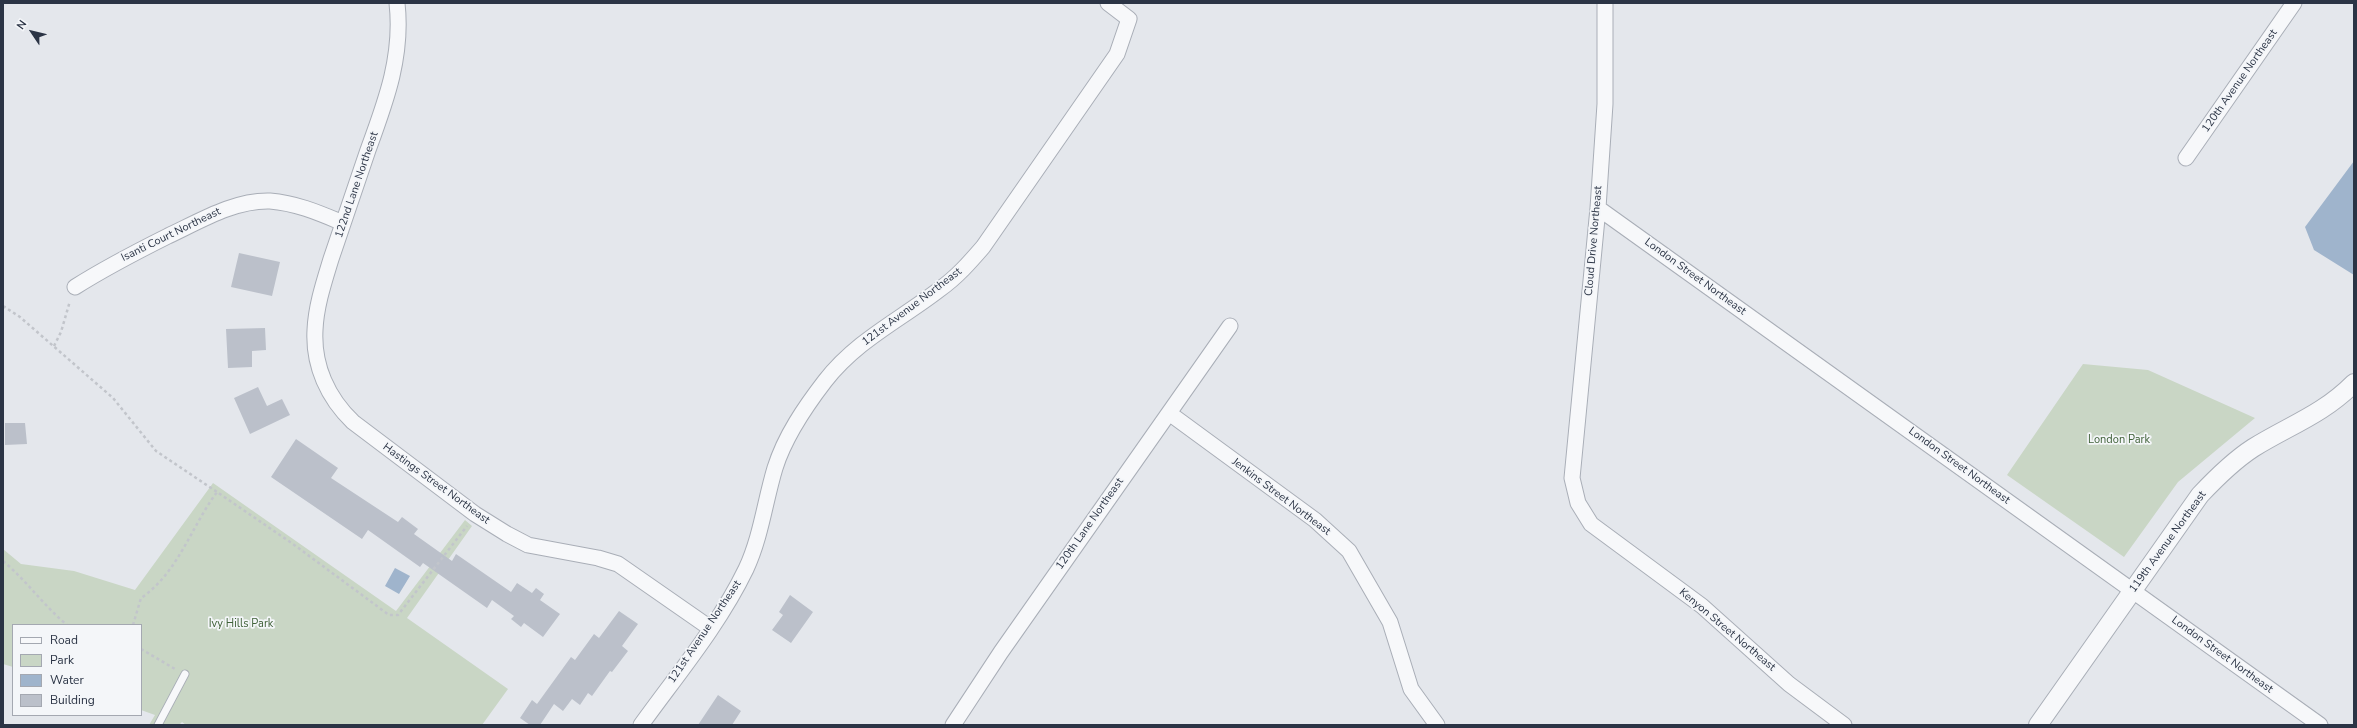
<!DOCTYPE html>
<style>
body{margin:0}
#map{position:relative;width:2357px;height:728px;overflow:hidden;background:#e4e7ec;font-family:"Nunito Sans",sans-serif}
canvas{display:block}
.frame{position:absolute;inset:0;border:4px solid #2b3445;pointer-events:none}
.legend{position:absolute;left:12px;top:624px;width:130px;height:92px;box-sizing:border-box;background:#f4f6f9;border:1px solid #a4a8b1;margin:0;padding:5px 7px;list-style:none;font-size:12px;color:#2b3445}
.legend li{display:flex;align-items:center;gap:8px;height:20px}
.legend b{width:20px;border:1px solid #a4a8b1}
.north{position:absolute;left:12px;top:12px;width:40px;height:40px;-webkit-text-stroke:3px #f4f6f9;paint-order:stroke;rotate:305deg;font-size:11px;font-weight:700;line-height:16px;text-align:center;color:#2b3445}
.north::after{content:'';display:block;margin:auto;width:14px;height:18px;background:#2b3445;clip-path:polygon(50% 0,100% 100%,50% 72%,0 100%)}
</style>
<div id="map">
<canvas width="2357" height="728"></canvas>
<div class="frame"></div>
<ul class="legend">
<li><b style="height:5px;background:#f7f8fa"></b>Road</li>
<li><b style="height:11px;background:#c9d6c5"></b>Park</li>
<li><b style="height:11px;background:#9fb4cc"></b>Water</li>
<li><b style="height:11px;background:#bbc0ca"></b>Building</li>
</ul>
<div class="north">N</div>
</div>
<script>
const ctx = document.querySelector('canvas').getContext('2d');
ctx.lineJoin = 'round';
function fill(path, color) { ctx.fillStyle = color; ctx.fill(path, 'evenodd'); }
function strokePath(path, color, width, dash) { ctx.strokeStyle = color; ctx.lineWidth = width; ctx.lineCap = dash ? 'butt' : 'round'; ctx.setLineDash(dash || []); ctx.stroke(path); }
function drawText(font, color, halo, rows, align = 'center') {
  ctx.font = font + ' "Nunito Sans",sans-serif'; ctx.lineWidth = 3.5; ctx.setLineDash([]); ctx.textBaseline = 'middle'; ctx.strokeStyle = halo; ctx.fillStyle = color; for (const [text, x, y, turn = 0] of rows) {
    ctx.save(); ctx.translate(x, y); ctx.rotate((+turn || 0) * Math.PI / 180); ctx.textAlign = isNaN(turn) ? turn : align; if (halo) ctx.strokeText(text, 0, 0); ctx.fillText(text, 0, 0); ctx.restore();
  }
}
const green = new Path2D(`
 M2083,364L2148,370L2255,418L2178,482L2124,557L2007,475Z
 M213,483L396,611L465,520L472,526L407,618L508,689L482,725H186L182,722L179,725H149L155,715L141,710V625H13V667L3,664V549L21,564L74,571L135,590Z`);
const water = new Path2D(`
 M2354,161V275L2314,250L2305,227Z
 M395,568L410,576L399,594L385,586Z`);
const building = new Path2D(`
 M239,253L280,262L272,296L231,287Z
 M265,328L266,350L252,351V367L228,368L226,329Z
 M258,387L267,406L282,399L290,415L250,434L234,398Z
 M5,423H25L27,444L5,445Z
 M296,439L338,468L331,478L398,522L402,517L418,529L414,534L452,561L456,554L511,592L517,583L532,593L536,588L544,594L540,600L560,614L543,637L524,623L521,627L511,619L514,616L492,600L487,608L423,563L420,567L368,530L362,539L271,477Z
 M790,595L813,612L791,643L772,630L783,615L779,612Z
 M619,611L638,624L622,646L628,651L612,672L610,671L592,696L588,693L580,705L572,699L563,711L554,704L540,725H530L520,718L532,700L537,704L571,657L575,660L594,634L599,638Z
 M718,695L741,711L732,725H698Z`);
const path = new Path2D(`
 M3,306L20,317L113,398L156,451L217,492
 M54,346L61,332L70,301
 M3,561C27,581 43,605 67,625
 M133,625L141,598C178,573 191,527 217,492L293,544L389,615H398L467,526
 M141,649L175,669`);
const service = new Path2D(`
 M158,725L185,674`);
const minor = new Path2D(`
 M397,3C403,56 386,101 368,150C356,186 343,223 331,259C324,282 316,306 315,330C313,366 328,398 353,422L475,514L507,534L528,545L598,558L618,564L710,628
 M1605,3V104L1598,208L1572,478L1578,503L1591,524L1702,606L1789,684L1844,725
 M2186,158L2294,3
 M1598,208L2320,725
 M75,287C105,268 136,252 168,236C200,221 234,200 270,201C296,203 319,213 343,223
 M1169,413L1315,520L1349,551L1390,622L1411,689L1437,725
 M641,725C677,675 719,625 746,569C761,537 765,501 775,468C785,436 805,407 825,381C857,340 900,320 940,289C957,277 970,262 983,247L1117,54L1129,19L1108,3
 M953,725L1001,652L1230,326`);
const tertiary = new Path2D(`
 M2038,725L2200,495C2216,478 2233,461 2253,448C2290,425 2322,415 2354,383`);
const streetNames = [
 ["120th Avenue Northeast",2240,81,-55],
 ["122nd Lane Northeast",357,185,-71],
 ["Isanti Court Northeast",171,235,-26],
 ["Cloud Drive Northeast",1594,241,-85],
 ["London Street Northeast",1695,277,36],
 ["121st Avenue Northeast",912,307,-37],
 ["London Street Northeast",1959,466,36],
 ["Hastings Street Northeast",436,484,36],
 ["Jenkins Street Northeast",1281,497,37],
 ["120th Lane Northeast",1090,524,-55],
 ["119th Avenue Northeast",2168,542,-54],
 ["Kenyon Street Northeast",1727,630,40],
 ["121st Avenue Northeast",705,632,-56],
 ["London Street Northeast",2222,655,36]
];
const parkNames = [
 ["London Park",2119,440],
 ["Ivy Hills Park",241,624]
];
fill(green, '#c9d6c5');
fill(water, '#9fb4cc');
fill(building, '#bbc0ca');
strokePath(service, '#a9aeb7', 9);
strokePath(minor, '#a9aeb7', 17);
strokePath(tertiary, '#a9aeb7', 20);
strokePath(path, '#c2c5cb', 2.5, [3, 3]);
strokePath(service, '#f7f8fa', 7);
strokePath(minor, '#f7f8fa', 15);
strokePath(tertiary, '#f7f8fa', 18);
drawText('11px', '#2b3445', '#f4f6f9', streetNames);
drawText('11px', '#3f6138', '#f4f6f9', parkNames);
</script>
